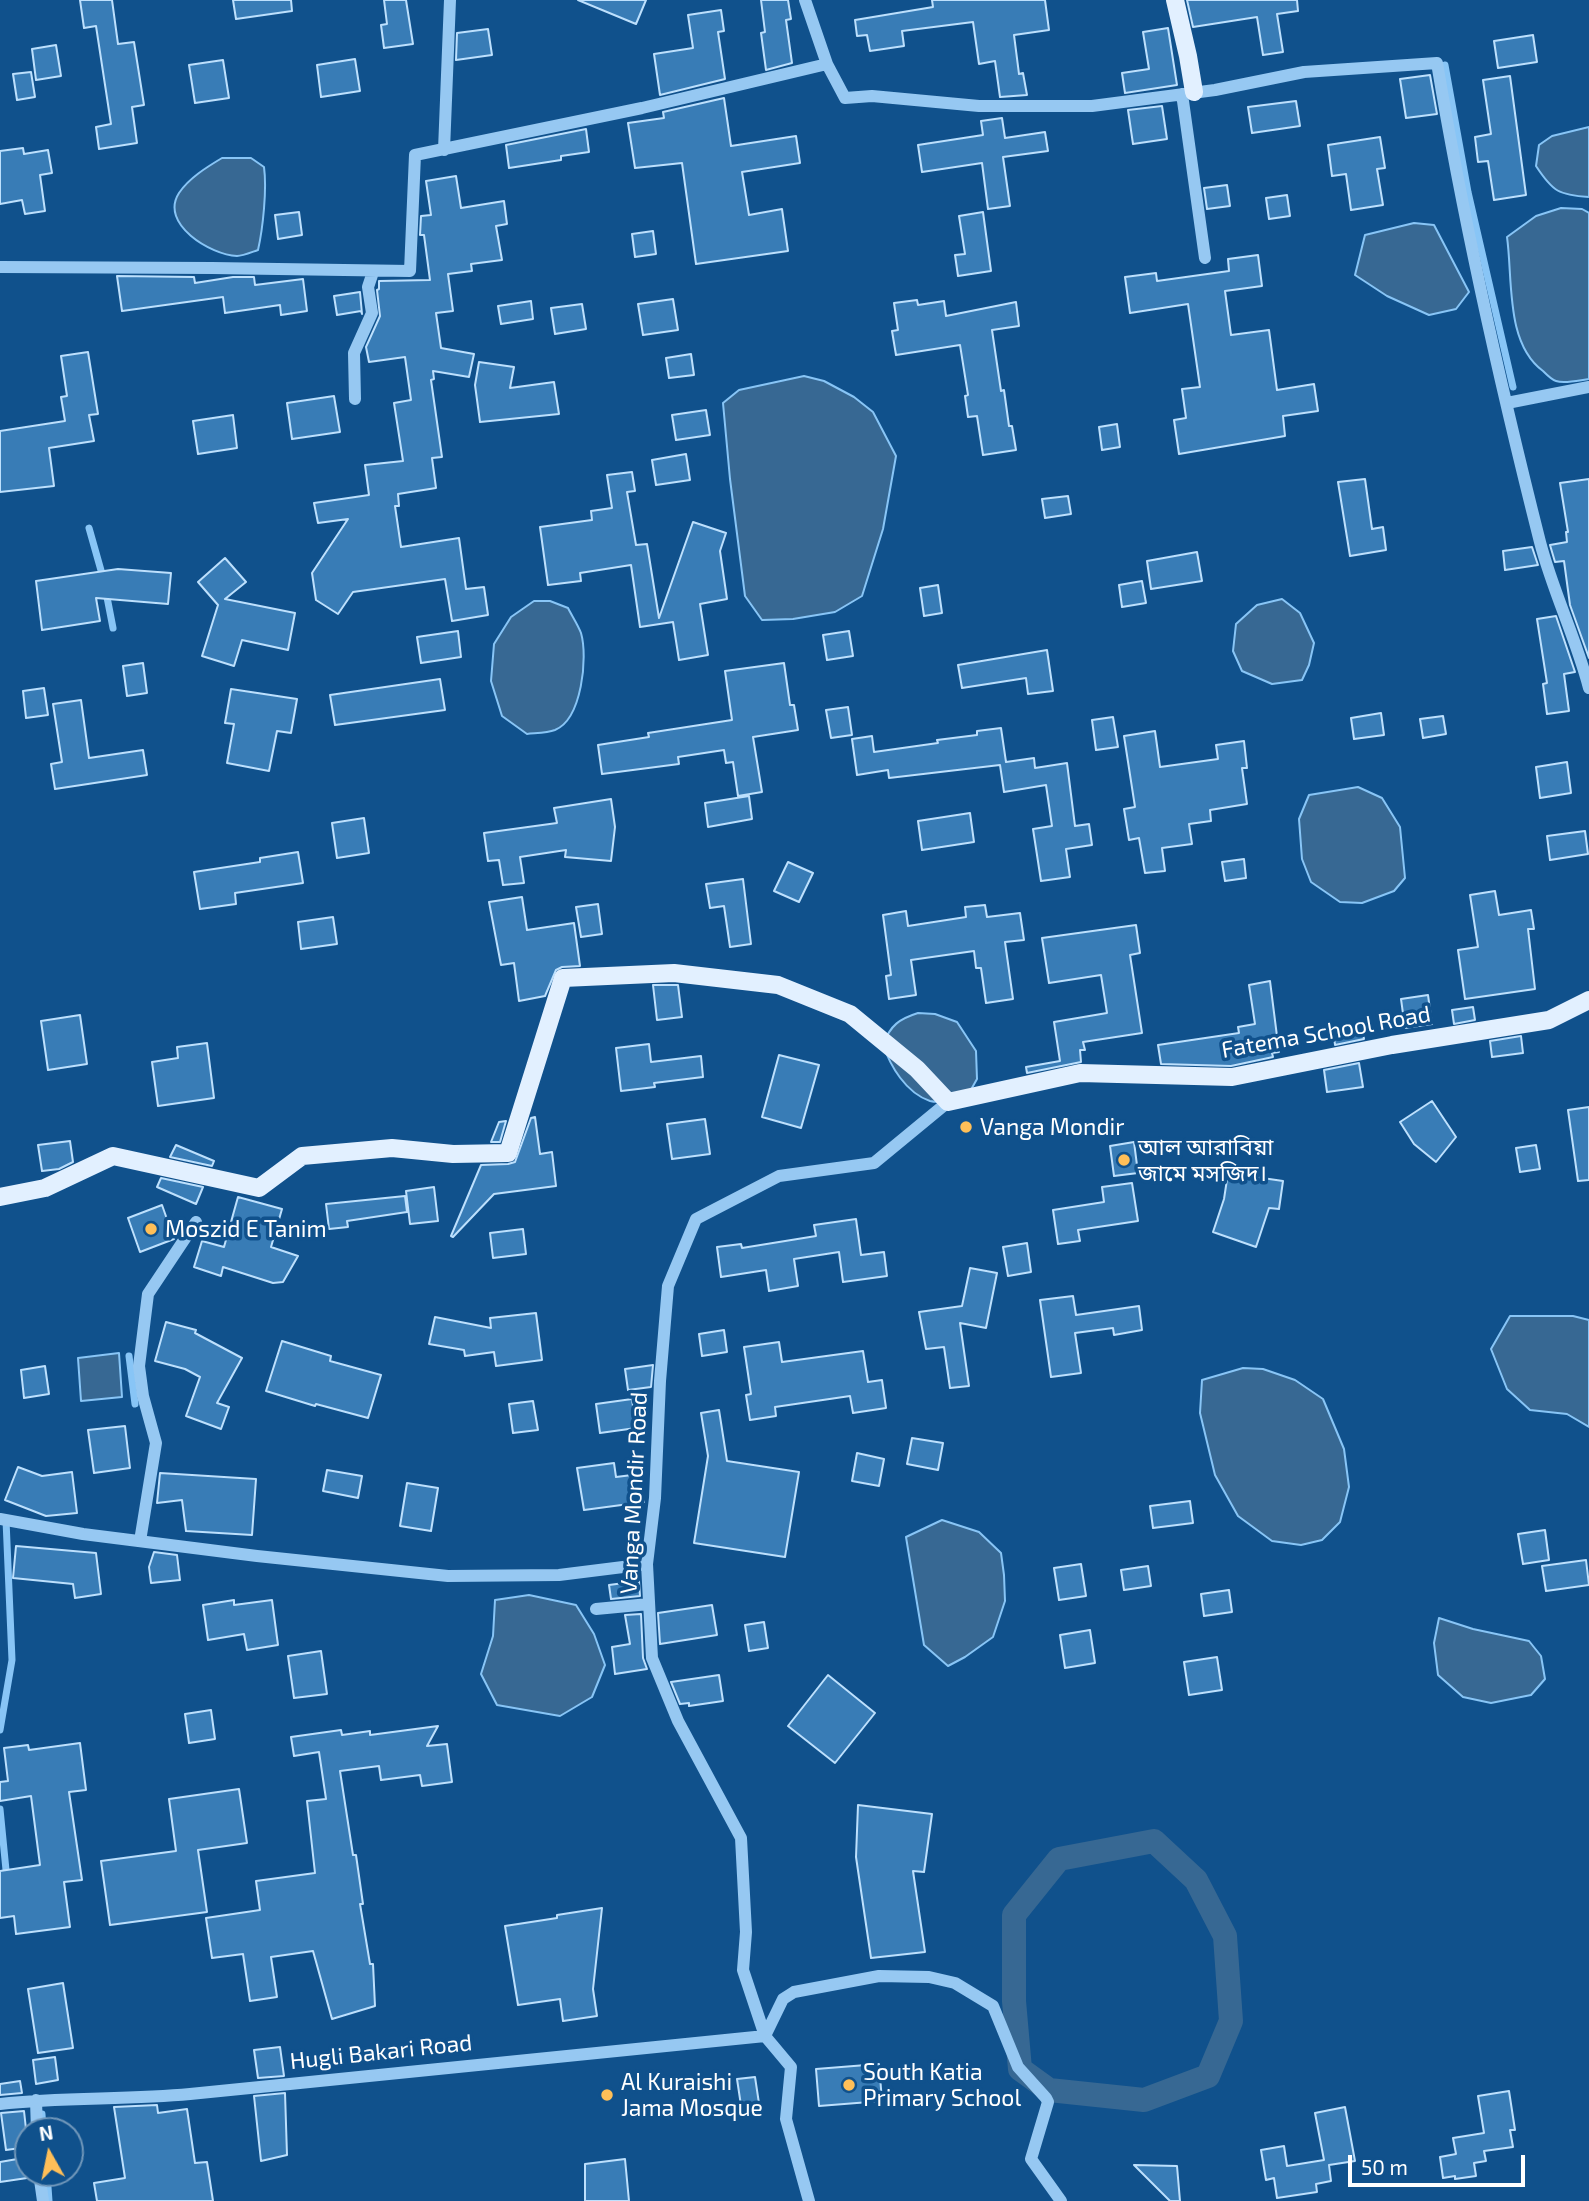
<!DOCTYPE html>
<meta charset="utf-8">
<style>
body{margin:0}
#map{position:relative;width:1589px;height:2201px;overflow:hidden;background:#10518c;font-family:"Exo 2",sans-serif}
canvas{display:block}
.north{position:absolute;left:14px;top:2117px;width:70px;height:70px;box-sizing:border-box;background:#10518c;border:2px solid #7097ba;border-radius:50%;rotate:351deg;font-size:19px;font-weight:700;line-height:28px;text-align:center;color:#fff}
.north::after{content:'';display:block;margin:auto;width:24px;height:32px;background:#ffbf58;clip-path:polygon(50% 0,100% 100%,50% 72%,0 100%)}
.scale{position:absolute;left:1348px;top:2155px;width:177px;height:32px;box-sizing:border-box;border:4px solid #fff;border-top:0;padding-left:9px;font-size:21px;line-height:24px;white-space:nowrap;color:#fff;-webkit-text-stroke:5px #10518c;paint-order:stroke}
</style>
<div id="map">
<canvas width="1589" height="2201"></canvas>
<div class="north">N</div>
<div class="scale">50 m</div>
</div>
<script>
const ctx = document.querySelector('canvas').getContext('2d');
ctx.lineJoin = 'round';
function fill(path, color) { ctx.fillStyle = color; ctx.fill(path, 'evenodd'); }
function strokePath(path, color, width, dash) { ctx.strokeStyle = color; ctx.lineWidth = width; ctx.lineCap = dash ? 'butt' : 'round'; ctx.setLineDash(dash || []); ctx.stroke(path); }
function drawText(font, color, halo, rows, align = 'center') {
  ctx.font = font + ' "Exo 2","Noto Sans Bengali",sans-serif'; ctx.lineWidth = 7; ctx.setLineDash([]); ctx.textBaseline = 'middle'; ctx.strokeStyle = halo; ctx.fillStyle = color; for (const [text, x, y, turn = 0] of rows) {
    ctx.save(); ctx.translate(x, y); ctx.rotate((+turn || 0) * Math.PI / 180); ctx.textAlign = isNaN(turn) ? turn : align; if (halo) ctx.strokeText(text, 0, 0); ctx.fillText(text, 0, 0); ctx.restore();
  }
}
const water = new Path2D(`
 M1589,127V197C1559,195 1553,192 1536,166L1539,145L1552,136Z
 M222,158H251L264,167C267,189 263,228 258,250C252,252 243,256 237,256C211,255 159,224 179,193C189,178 207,167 222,158Z
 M1561,208L1582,209L1589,213V379C1580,380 1565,384 1556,381C1552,380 1546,374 1543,371C1505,343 1513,279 1507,237L1536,216Z
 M1414,223L1434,225L1469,292L1456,309L1429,315L1387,296L1355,275L1365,235Z
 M804,376L824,381L854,397L873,412L896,456L883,529L862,596L835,612L793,619L762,620L745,596L730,479L723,403L739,390Z
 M1282,599L1300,613L1314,643L1309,665L1302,680L1272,684L1242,671L1233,651L1236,624L1257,605Z
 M534,601H550L568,608C572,616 578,625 581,633C588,657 582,719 555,730C547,733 536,733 527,734L502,716L491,681L494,644L511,617Z
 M1358,787L1382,798L1400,827L1405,878L1394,891L1362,903L1340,902L1311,882L1302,859L1299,819L1309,795Z
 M918,1013L935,1014L957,1022L976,1051L977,1079L968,1095C957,1099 942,1104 930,1101C906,1093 890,1066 883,1044C891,1025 899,1019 918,1013Z
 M1510,1316H1573L1589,1320V1427L1567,1414L1530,1410L1507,1389L1491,1349Z
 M119,1353L122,1397L81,1401L78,1358Z
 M1243,1368L1263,1369L1295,1380L1323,1399L1344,1449L1349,1487L1340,1522L1322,1540L1301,1545L1272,1541L1238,1516L1215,1475L1200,1413L1202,1380Z
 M942,1520L979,1532L1001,1553L1004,1575L1005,1601L993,1637L965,1657L948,1666L924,1645L906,1537Z
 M529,1595L576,1605L594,1634L605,1665L592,1697L560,1716L497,1705L481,1674L493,1636L495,1600Z
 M1439,1618L1473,1629L1529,1641L1541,1656L1545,1679L1531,1695L1491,1703L1463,1697L1438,1675L1434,1643Z`);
const stream = new Path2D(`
 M1445,65L1468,192L1513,387
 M89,528L104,581
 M106,592L113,628
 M129,1356L135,1404
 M0,1730L12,1660L6,1520
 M0,1809L6,1870
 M42,2114L43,2131
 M47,2173L49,2201`);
const canal = new Path2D(`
 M1154,1841L1196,1880L1225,1936L1231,2021L1208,2076L1144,2100L1049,2090L1020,2069L1014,2001V1915L1059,1859Z`);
const building = new Path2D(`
 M80,0H112L118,44L134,42L144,105L132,107L137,143L99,149L96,127L111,124L96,26L84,28Z
 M233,0H291L292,11L236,19Z
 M384,0H406L413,44L384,48L381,25L387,24Z
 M578,0H646L636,24Z
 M761,0H788L791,19L786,20L792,63L766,70L761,33L765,32Z
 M932,0H1045L1049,30L1014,35L1019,74L1023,73L1027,95L1000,97L995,61L979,64L973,22L902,31L904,46L870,51L867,35L857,36L855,20L933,7Z
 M1187,0H1297L1298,11L1277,14L1283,52L1263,55L1257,17L1193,27Z
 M721,10L724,31L718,32L725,79L660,95L654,54L693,48L688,15Z
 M1168,28L1177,85L1125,93L1122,73L1149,69L1143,32Z
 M488,29L492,55L456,60L457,33Z
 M1533,35L1537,62L1498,68L1494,41Z
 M56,45L61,76L36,80L32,49Z
 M355,59L360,91L321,97L317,65Z
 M223,60L229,98L195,103L189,65Z
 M31,72L35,97L17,100L13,74Z
 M1430,75L1437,114L1406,118L1400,79Z
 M1510,76L1526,195L1494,200L1488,161L1478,162L1475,137L1491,134L1483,80Z
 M724,98L731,146L796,136L800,163L742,172L749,215L782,209L788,251L696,264L682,163L635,168L628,123L664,118L663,112Z
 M1296,101L1300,126L1252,133L1248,107Z
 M1162,106L1167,139L1133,144L1128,110Z
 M1002,118L1005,138L1045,132L1048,151L1003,157L1010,206L988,209L982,163L922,172L918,145L983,135L981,121Z
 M586,129L589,152L561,156V160L509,168L506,145Z
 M1380,137L1385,168L1377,169L1383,205L1351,210L1346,174L1332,176L1328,145Z
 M23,148L24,154L48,150L52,173L40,175L45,211L25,214L22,200L0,204V151Z
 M456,176L461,208L504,201L507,224L496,226L502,260L471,264L472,271L448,274L453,311L436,313L441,348L474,354L469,377L433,371L434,379L431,380L442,457L432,458L436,488L398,494L399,506H395L401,547L459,538L466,589L484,587L488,615L452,621L445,579L353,592L338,614L316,600L312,573L348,519L318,523L314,503L369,495L365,465L403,461L394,403L411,400L405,357L369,362L366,347L380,316L377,290L379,289V281L430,280L424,235H420L421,216L431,215L426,181Z
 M1227,185L1230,206L1207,209L1204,188Z
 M1287,195L1290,216L1269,219L1266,198Z
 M299,212L302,235L278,239L275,215Z
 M983,212L991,271L958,276L955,255L965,254L959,216Z
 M653,231L656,254L635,257L632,234Z
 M1258,255L1262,286L1225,291L1231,335L1269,330L1277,390L1314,384L1318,411L1283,416L1285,436L1179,454L1174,420L1186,418L1182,389L1200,387L1188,304L1130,313L1125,277L1156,273L1157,281L1229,271L1228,259Z
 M117,276L194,277L195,283L233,277H254L255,285L303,279L307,311L281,315L280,305L225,313L223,297L122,311Z
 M360,292L362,314L361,311L337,315L334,296Z
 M673,299L678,330L643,335L638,304Z
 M917,300L918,305L944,301L946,316L1016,302L1019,326L992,330L1001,391L1004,390L1009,426H1012L1016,450L983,455L977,416L968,417L965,396L968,395L960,345L896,355L892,331L898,330L894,303Z
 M531,301L533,319L501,324L498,306Z
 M582,304L586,329L555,334L551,308Z
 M88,352L98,414L89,415L94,441L49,448L54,486L0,492V431L65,421L61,397L67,396L61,356Z
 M691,354L694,375L669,378L666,358Z
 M479,362L514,367L510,388L554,382L559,414L480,422L475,385Z
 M334,396L340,432L292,439L287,403Z
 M706,410L710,435L676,440L672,415Z
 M233,415L237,448L198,454L193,421Z
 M1117,424L1120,447L1102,450L1099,427Z
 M686,454L690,480L656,485L652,460Z
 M632,472L635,491L627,492L636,545L647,544L659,618L693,522L726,533L720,551L727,599L700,604L708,655L679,660L673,622L640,627L631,565L580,573L581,581L548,585L540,527L592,520L591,511L612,508L607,475Z
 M1365,479L1372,529L1383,527L1386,550L1350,556L1338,482Z
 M1589,479V658L1570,605L1564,561L1555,562L1550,545L1567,542L1566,532H1568L1560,483Z
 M1068,496L1071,514L1045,518L1042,499Z
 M1532,547L1538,565L1505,570L1503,551Z
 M1197,552L1202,581L1151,589L1147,561Z
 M225,558L246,582L225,599L295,613L288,650L242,640L234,666L202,656L218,605L198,582Z
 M118,569L171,573L168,604L96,598L100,621L42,630L36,581Z
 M1142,581L1146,603L1122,607L1119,585Z
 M938,585L942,613L924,616L920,588Z
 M1556,616L1575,672L1564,674L1569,711L1547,714L1543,684L1547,683L1537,619Z
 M458,631L461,657L421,663L417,637Z
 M849,631L853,656L827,660L823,635Z
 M1047,650L1053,691L1028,694L1026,678L962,688L958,665Z
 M143,663L147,693L127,696L123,666Z
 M784,663L790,705H794L798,730L753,737L762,792L738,796L733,762L726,763L724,750L678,757L679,764L602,774L598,745L649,737L648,733L732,720L725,671Z
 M440,679L445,710L335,725L330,695Z
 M44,688L48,715L26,718L23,691Z
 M231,689L297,699L291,733L277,731L269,771L227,763L234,724L225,723Z
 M81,700L89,758L143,750L147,775L55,789L51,764L62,762L53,704Z
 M848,707L852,735L831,738L826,710Z
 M1381,713L1384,735L1354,739L1351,718Z
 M1443,716L1446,734L1423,738L1420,719Z
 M1113,717L1118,747L1096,750L1092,720Z
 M1001,728L1006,762L1034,758L1035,768L1067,763L1075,826L1089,824L1092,845L1066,849L1070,877L1041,881L1033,829L1052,826L1046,785L1004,792L1000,765L889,778L888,770L857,775L852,739L872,736L874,752L938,743L937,740L977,735V731Z
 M1155,731L1160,767L1218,759L1216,745L1244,741L1247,768H1242L1247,804L1210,810L1211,821L1189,824L1192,844L1162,848L1165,871L1145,873L1139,838L1129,840L1124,809L1135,807L1124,736Z
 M1567,762L1571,793L1540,798L1536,767Z
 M749,796L752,819L708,827L705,803Z
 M611,799L615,827L611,861L565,857L566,850L520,857L524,883L503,885L499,860L488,861L484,833L557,823L554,808Z
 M970,813L974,842L922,850L918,821Z
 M364,818L369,853L337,858L332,823Z
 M1585,831L1588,854L1550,860L1547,836Z
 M298,852L303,883L235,893L236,904L200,909L194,872L260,862V858Z
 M1244,859L1246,878L1225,881L1222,862Z
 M788,862L813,873L799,902L774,891Z
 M743,879L751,944L730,947L724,906L710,908L706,884Z
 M1495,891L1499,915L1531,910L1534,929H1528L1535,989L1465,999L1458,950L1478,947L1470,895Z
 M522,897L527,930L574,923L580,966L562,967L556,970L545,996L519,1001L514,963L501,965L489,902Z
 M598,904L602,934L581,937L576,907Z
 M985,905L987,917L1020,913L1024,940L1005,942L1013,999L986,1003L981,968H976L974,951L911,960L916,995L889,999L886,976L891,975L883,915L906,911L908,926L966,917L965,907Z
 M333,917L337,944L301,949L298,922Z
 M1136,925L1140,953L1130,955L1142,1033L1083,1042L1085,1050H1080L1081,1062L1027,1073L1026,1067L1060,1061L1054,1022L1107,1013L1101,975L1049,983L1042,938Z
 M1270,981L1279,1052L1272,1053L1273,1057L1231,1066L1161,1064L1158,1045L1239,1033L1238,1027L1255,1024L1249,985Z
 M653,985H678L682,1017L657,1020Z
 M1428,995L1432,1024L1405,1028L1401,999Z
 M1473,1007L1475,1020L1454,1024L1452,1010Z
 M80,1015L87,1064L48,1070L41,1021Z
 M1363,1033L1364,1039L1335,1045L1334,1037Z
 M1521,1036L1523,1053L1492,1057L1490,1041Z
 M207,1043L214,1098L158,1106L152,1062L178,1058L177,1047Z
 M649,1044L651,1062L701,1056L703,1077L654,1083L655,1087L621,1091L616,1048Z
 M779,1055L819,1065L801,1128L762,1117Z
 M1359,1063L1363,1087L1327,1092L1324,1070Z
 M1432,1101L1456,1137L1436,1162L1414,1144L1400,1122Z
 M1589,1107V1180L1578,1181L1568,1110Z
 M535,1117L540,1154L552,1152L556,1186L494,1194L453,1237L451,1236L481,1165L508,1164L515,1162L531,1118Z
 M705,1119L710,1154L672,1159L667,1124Z
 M506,1121L500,1142H491L499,1122Z
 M70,1141L73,1162L59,1169L42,1171L38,1145Z
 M1134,1142L1138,1173L1114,1176L1110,1146Z
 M176,1145L214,1161L212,1166L170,1157Z
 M1536,1145L1540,1169L1520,1172L1516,1148Z
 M1228,1173L1283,1181L1279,1209L1269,1208L1256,1247L1213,1232L1224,1199Z
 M161,1178L203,1187L196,1204L157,1187Z
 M1132,1183L1138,1221L1078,1230L1080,1241L1058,1244L1053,1210L1104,1202L1102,1187Z
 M434,1187L438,1221L410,1224L406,1191Z
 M405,1196L407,1212L347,1221L348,1227L329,1229L326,1204Z
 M238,1197L282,1209L271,1247L298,1256L283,1282L273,1283L223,1267L221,1276L194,1267L202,1241L224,1247Z
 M162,1205L174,1239L140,1252L128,1218Z
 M856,1219L861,1255L884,1252L887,1276L843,1282L839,1252L794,1259L798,1286L769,1291L766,1270L721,1277L717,1247L741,1244L742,1248L816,1236L814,1225Z
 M523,1229L526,1254L493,1258L490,1233Z
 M1027,1243L1031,1272L1008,1276L1003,1247Z
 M970,1268L997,1273L986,1328L960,1323L969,1386L950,1388L944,1347L926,1349L919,1312L962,1306Z
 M1073,1296L1076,1315L1139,1306L1142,1330L1114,1335L1113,1328L1075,1333L1081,1373L1051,1377L1040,1300Z
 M536,1313L542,1360L496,1366L494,1352L465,1356L464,1350L429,1344L435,1317L491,1328L490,1318Z
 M166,1322L196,1330L195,1333L242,1358L217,1403L229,1407L221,1429L186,1416L200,1377L185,1369L155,1361Z
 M724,1330L727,1352L702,1356L699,1334Z
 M282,1341L331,1356L330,1361L381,1375L368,1418L316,1404L315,1406L266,1391Z
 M779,1342L782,1362L863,1351L868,1382L882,1380L886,1408L853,1413L850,1396L775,1407L776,1416L750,1420L746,1395L751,1394L744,1347Z
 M653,1365L651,1387L628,1390L625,1369Z
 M45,1366L49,1394L24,1398L21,1370Z
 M632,1399L636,1428L600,1433L596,1404Z
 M533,1401L538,1430L513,1433L509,1404Z
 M719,1410L727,1461L799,1472L785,1557L694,1543L708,1456L701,1413Z
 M125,1426L130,1468L94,1473L88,1430Z
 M912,1438L943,1443L938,1470L907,1464Z
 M857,1453L884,1459L879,1486L852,1481Z
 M614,1463L616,1477L640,1474L644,1502L584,1510L577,1468Z
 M18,1467L42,1476L72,1472L77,1513L46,1516L5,1500Z
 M327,1470L362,1476L358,1498L323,1491Z
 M160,1473L256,1479L252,1535L186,1531L182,1500L157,1503Z
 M407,1483L438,1488L431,1531L400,1526Z
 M1190,1501L1193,1523L1153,1528L1150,1506Z
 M1545,1530L1549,1560L1523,1564L1518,1534Z
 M16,1546L96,1553L101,1594L75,1598L73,1584L13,1578Z
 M154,1552L177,1555L180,1580L151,1583L149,1567Z
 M1586,1560L1589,1585L1546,1591L1542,1566Z
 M1081,1564L1086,1596L1059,1600L1054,1568Z
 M1148,1566L1151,1586L1124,1590L1121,1570Z
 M639,1581L640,1596L611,1599L609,1585Z
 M1229,1590L1232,1612L1204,1616L1201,1594Z
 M234,1600V1605L272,1600L278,1645L247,1650L244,1634L208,1640L203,1605Z
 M712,1605L717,1635L660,1644L658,1613Z
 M641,1614L643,1658L647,1669L615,1674L612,1647L630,1644L625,1615Z
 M764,1622L768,1648L749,1651L745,1625Z
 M1090,1630L1095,1663L1065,1668L1060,1635Z
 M321,1651L327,1694L294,1698L288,1656Z
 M1217,1657L1222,1690L1189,1695L1184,1662Z
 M719,1675L723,1701L689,1706V1703L680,1704L671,1682Z
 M828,1675L875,1713L835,1763L788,1726Z
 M211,1710L215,1739L189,1743L185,1714Z
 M438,1726L427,1746L447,1744L452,1782L422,1786L420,1775L381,1780L379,1766L340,1771L353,1855H356L363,1904H360L370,1964H373L375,2006L332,2019L313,1951L271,1957L277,1997L250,2001L243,1954L212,1958L206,1918L260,1910L256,1881L315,1873L307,1801L326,1799L319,1752L294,1756L291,1737L341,1730L342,1735L370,1731V1735Z
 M80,1743L86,1790L69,1792L82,1880L64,1882L70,1927L16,1934L14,1916L0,1918V1871L40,1865L31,1796L0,1801V1782L8,1781L4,1748L28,1745L29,1750Z
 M239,1789L247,1843L198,1850L207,1912L110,1925L101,1861L176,1851L169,1799Z
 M858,1805L932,1814L924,1872L913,1871L925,1952L871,1958L856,1857Z
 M602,1908L593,1989L597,2016L563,2021L560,1999L518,2005L505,1926L557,1918V1915Z
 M63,1983L73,2048L38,2053L28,1989Z
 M280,2047L284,2076L258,2078L254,2050Z
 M55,2057L58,2080L36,2084L33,2060Z
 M879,2064L882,2101L819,2106L816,2069Z
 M755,2077L760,2110L742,2112L737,2079Z
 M20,2081L22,2093L0,2095V2084Z
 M1509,2091L1515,2130H1510L1513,2147L1484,2151L1486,2161L1474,2163L1476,2176L1455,2179V2176L1443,2178L1440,2157L1456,2154L1453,2138L1484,2133L1478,2096Z
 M285,2093L287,2155L261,2161L254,2096Z
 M157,2105L158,2113L187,2109L195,2163L207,2162L213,2201H97L94,2183L125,2178L114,2107Z
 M1345,2107L1355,2161L1329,2165L1331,2181L1316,2184L1317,2192L1277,2198L1274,2178L1266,2180L1261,2150L1284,2146L1287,2166L1324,2160L1315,2113Z
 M24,2111L28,2147L6,2150L1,2113Z
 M23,2158L27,2178L0,2182V2162Z
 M625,2159L629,2201H585V2164Z
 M1134,2165L1177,2166L1180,2201H1170Z`);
const minor = new Path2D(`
 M805,0L827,64L845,98L872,96L979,106H1092L1215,90L1304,72L1437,63C1464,224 1500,384 1540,542C1553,592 1576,638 1589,688
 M1182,94L1205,258
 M444,150L450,0
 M0,267L212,268L410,271L415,155L642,108L827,64
 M355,399L354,353L372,313L368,287L373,272
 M1507,403L1589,387
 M0,1519L83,1534L257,1556L448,1576L559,1575L647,1564
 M140,1541L156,1443L143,1396L139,1366L148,1294L196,1222
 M596,1609L649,1604
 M765,2036L783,1999L794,1992L879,1976L929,1977L955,1983L993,2006L1018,2067L1046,2098L1048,2102L1031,2159L1061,2201
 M36,2100L37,2131
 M0,2104C63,2097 127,2100 190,2094C382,2075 574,2054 765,2036
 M39,2173L43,2201
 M809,2201L786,2119L791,2067L765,2036L743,1970L746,1932L741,1838L678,1721L652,1658L647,1564L655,1498L660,1381L668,1286L696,1219L779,1176L874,1163L948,1102`);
const major = new Path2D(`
 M1175,0L1188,56L1194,92
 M0,1197L45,1188L113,1156L259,1188L302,1156L392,1148L453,1154L508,1153L563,978L674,973L778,985L850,1014L917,1069L948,1102L1080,1073L1232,1077L1392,1045L1549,1020L1589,1000`);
const markers = [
 [966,1127,7,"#ffbf58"],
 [1124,1160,7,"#ffbf58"],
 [151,1229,7,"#ffbf58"],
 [849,2085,7,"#ffbf58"],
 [607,2095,7,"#ffbf58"]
];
const streetNames = [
 ["Fatema School Road",1326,1032,-10],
 ["Vanga Mondir Road",634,1493,-87],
 ["Hugli Bakari Road",381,2052,-6]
];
const poiNames = [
 ["Vanga Mondir",980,1127],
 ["আল আরাবিয়া",1138,1147],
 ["জামে মসজিদ।",1138,1173],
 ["Moszid E Tanim",165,1229],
 ["South Katia",863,2072],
 ["Primary School",863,2098],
 ["Al Kuraishi",621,2082],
 ["Jama Mosque",621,2108]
];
fill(water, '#376893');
strokePath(water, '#88c5f6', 2);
strokePath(stream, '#88c5f6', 7);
strokePath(canal, '#376893', 24);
fill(building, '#387cb6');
strokePath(building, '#bde0fd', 2);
strokePath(minor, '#96c8f2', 12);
strokePath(major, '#e2f0ff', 18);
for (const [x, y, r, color] of markers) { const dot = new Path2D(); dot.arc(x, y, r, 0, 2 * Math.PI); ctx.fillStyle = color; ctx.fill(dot); strokePath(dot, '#10518c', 2.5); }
drawText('23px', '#fff', '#10518c', streetNames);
drawText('23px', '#fff', '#10518c', poiNames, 'left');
</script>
